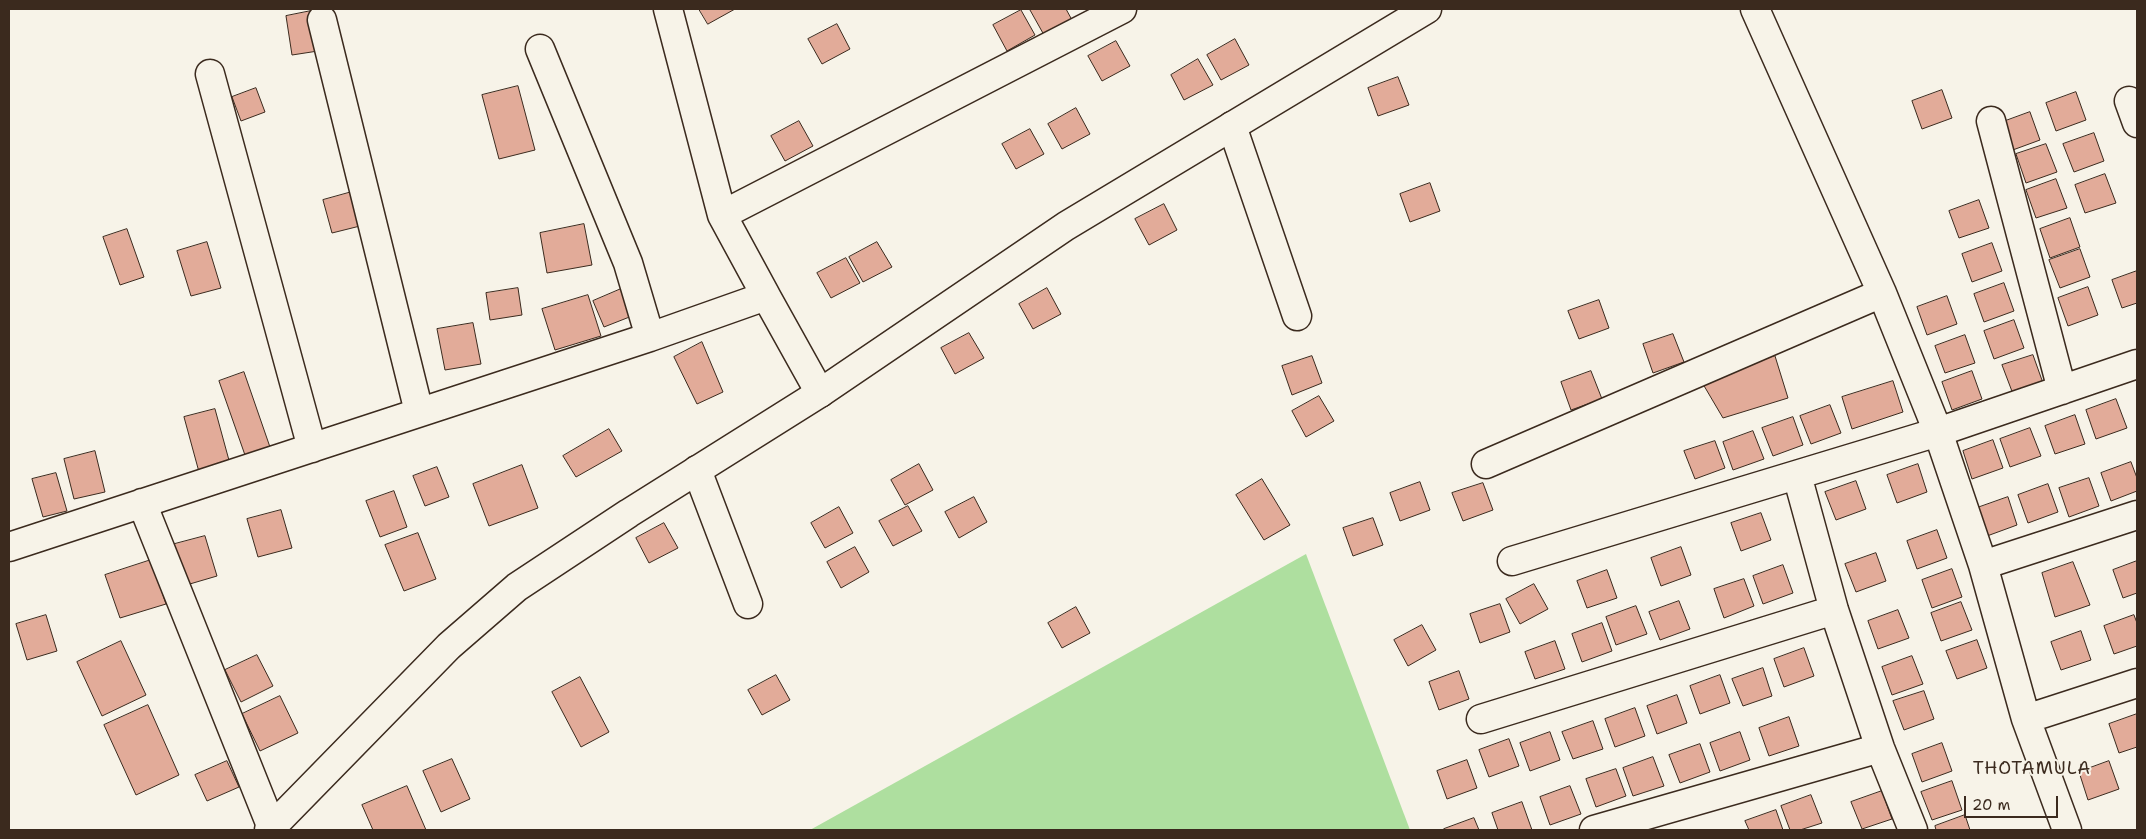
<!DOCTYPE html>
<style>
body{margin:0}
#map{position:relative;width:2146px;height:839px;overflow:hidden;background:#f7f3e8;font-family:"Shantell Sans",sans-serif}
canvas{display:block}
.frame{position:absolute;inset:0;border:10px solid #3b2a1e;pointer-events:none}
.scale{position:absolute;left:1964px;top:796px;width:94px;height:22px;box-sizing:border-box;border:2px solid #3b2a1e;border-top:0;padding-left:6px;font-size:15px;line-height:18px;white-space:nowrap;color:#3b2a1e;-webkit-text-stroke:4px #f7f3e8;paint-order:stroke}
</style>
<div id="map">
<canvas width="2146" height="839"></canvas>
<div class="frame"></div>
<div class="scale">20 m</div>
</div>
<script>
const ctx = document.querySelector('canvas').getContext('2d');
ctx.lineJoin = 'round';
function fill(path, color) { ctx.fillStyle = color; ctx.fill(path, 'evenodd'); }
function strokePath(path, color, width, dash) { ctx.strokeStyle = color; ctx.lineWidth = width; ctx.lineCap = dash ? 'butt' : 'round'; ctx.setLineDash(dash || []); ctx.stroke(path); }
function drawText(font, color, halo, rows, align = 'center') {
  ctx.font = font + ' "Shantell Sans",sans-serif'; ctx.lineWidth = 4; ctx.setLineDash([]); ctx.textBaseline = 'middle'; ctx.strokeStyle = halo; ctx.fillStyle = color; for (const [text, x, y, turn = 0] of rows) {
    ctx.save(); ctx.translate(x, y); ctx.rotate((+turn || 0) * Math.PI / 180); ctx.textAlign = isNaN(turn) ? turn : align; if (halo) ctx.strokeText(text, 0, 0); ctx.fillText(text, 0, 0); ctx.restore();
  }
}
const green = new Path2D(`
 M1306,554L1410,830H810Z`);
const building = new Path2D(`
 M699,9H735L708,24Z
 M1032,9H1066L1072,20L1044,35L1030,10Z
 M1021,10L1035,35L1007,51L993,25Z
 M311,11L318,51L292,55L286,16Z
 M837,24L850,49L822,64L808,39Z
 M1235,39L1249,65L1221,80L1207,55Z
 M1116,41L1130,66L1102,81L1088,56Z
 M1198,59L1213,85L1184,100L1171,75Z
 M1398,77L1409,105L1378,116L1368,88Z
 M518,86L535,150L499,159L482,95Z
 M256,88L265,112L241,121L232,97Z
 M1942,90L1952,118L1922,129L1912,101Z
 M2076,92L2086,120L2056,131L2046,103Z
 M1076,108L1090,134L1062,149L1048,124Z
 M2030,112L2040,140L2010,151L2000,123Z
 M799,121L813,146L785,161L771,136Z
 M1030,129L1044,154L1016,169L1002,144Z
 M2094,133L2104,161L2074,172L2063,144Z
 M2046,144L2057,172L2026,183L2016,154Z
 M2105,174L2116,203L2085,213L2075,185Z
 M2056,179L2067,208L2036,218L2026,190Z
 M1430,183L1440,211L1410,222L1400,194Z
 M359,190L368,224L332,233L323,200Z
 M1979,200L1989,228L1959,238L1949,211Z
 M1164,204L1177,230L1149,245L1135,219Z
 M2070,218L2080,247L2050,258L2040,229Z
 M584,224L592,265L547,273L540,233Z
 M127,229L144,277L120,285L103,237Z
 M207,242L221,288L191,296L177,251Z
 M877,242L892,267L863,282L849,257Z
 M1992,243L2002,271L1972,282L1962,254Z
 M2080,249L2090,277L2060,288L2049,260Z
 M846,258L860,283L831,298L817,273Z
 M2137,271V303L2122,308L2112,280Z
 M2004,283L2014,311L1984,322L1974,294Z
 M2088,287L2098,315L2068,326L2058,298Z
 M518,288L522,315L490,320L486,293Z
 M1047,288L1061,314L1033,329L1019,304Z
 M621,289L632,316L604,327L593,301Z
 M588,295L601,336L555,350L542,309Z
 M1947,296L1957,324L1927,335L1917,307Z
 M1599,300L1609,328L1579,339L1568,311Z
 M2014,320L2024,348L1994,359L1984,331Z
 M473,323L481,364L445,370L437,329Z
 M969,333L984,358L955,374L941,348Z
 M1673,334L1684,362L1653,373L1643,344Z
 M1965,335L1975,363L1945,373L1935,346Z
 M702,342L723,392L697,404L674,357Z
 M2033,355L2043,383L2013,394L2002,365Z
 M1312,356L1322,383L1292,395L1282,366Z
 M1775,356L1788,398L1723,418L1700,379Z
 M1591,371L1602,399L1571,410L1561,382Z
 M1972,371L1982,399L1952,410L1942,382Z
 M244,372L271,450L246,458L219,381Z
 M1893,381L1903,412L1852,429L1842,397Z
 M1319,396L1334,421L1306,437L1292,411Z
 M2116,399L2127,428L2096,439L2086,410Z
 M1830,405L1841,433L1811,444L1800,416Z
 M215,409L230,464L199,472L184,417Z
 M2075,415L2085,444L2055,454L2045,426Z
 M1793,417L1803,445L1773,456L1762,428Z
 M2030,428L2041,456L2010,467L2000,439Z
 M609,429L622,451L576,477L563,456Z
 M1753,431L1764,459L1733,470L1723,442Z
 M1993,440L2003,468L1972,479L1963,451Z
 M1715,441L1725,468L1695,479L1684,451Z
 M95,451L105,492L74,499L64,459Z
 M2131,462L2137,478V491L2111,501L2101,473Z
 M919,464L933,490L905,505L891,480Z
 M1918,464L1927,492L1897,503L1887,475Z
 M522,465L538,508L489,526L473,484Z
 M437,467L449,497L425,506L413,476Z
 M56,473L67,511L43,517L32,479Z
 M2089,478L2099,506L2069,517L2059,488Z
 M1262,479L1290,525L1264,540L1236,495Z
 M1856,481L1866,509L1836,520L1825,492Z
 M1420,482L1430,510L1400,521L1390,493Z
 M1483,483L1493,510L1463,521L1452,493Z
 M2048,484L2058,512L2028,523L2018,495Z
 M394,491L407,527L380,537L366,501Z
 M974,497L987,522L959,538L945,512Z
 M2008,497L2017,525L1987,536L1977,508Z
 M908,506L922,531L893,546L879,521Z
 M839,507L853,533L825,548L811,523Z
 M281,510L292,548L258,557L247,519Z
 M1761,513L1771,540L1741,551L1731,523Z
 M1373,518L1383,545L1353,556L1343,528Z
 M664,523L678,548L649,563L636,538Z
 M1937,530L1947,558L1917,569L1907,541Z
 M418,533L436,579L404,591L385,545Z
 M205,536L217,576L183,586L171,545Z
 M855,547L869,572L841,588L827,562Z
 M1681,547L1691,575L1661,586L1651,558Z
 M1876,553L1886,581L1856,592L1845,564Z
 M151,560L166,604L120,618L105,575Z
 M2137,561V593L2123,598L2113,570Z
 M2073,562L2090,605L2055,617L2042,573Z
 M1783,565L1793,593L1763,604L1753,576Z
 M1952,569L1962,597L1932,608L1922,580Z
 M1607,570L1617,598L1587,608L1577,581Z
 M1744,579L1754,606L1724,618L1714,589Z
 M1534,584L1548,609L1520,624L1506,599Z
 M1679,601L1690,629L1660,640L1649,612Z
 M1961,602L1972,630L1941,641L1931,613Z
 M1500,604L1510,632L1480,643L1470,614Z
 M1636,606L1647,634L1616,645L1606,617Z
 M1076,607L1090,633L1062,648L1048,623Z
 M1898,610L1909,638L1878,649L1868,621Z
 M46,615L57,651L27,660L16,624Z
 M2134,615L2137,623V646L2114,654L2104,626Z
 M1602,623L1612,651L1582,662L1572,634Z
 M1422,625L1436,650L1408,666L1394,640Z
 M2081,631L2091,660L2061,670L2051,642Z
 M1977,640L1987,668L1957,679L1946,651Z
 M121,641L146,695L102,716L77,662Z
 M1555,641L1565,669L1535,679L1525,652Z
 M1804,648L1814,676L1784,687L1774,659Z
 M257,655L273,686L241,702L225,670Z
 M1912,656L1923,684L1892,695L1882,667Z
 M1763,668L1772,696L1743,706L1732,679Z
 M1459,671L1469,699L1439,710L1429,682Z
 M776,675L790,700L762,715L748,690Z
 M1720,675L1730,703L1700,714L1690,686Z
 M580,677L609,732L581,747L552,692Z
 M1924,691L1934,719L1904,730L1893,701Z
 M1677,695L1687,723L1657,734L1647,706Z
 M280,696L298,733L260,751L242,714Z
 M148,705L179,775L136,795L104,725Z
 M1635,708L1645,736L1615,747L1605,719Z
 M2137,714V747L2119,753L2109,724Z
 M1789,717L1799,746L1769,756L1759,728Z
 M1593,721L1603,749L1573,759L1562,732Z
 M1550,732L1560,760L1530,771L1520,743Z
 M1740,732L1750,760L1720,771L1710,743Z
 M1509,739L1519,766L1489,777L1479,750Z
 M1942,743L1952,771L1922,782L1912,754Z
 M1700,744L1710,772L1680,783L1669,755Z
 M1653,757L1664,786L1633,796L1623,768Z
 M452,759L470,799L441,812L423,771Z
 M1467,760L1477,788L1447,799L1437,771Z
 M227,761L239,787L207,801L195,775Z
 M2109,761L2119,789L2088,800L2079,772Z
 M1616,769L1626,796L1596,807L1586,779Z
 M1952,781L1962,810L1932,820L1921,792Z
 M407,786L426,830H373L362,805Z
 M1570,786L1581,814L1550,825L1540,797Z
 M1882,791L1892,819L1862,829L1851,802Z
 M1811,795L1822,823L1800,830H1790L1781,806Z
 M1522,802L1532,830H1498L1492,813Z
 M1776,810L1783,830H1749L1745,821Z
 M1965,815L1970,830H1936L1935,826Z
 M1474,818L1479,830H1445L1444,829Z`);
const street = new Path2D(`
 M668,9L722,215L766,296
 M1755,9L1882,293L1938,432L1983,565L2026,719L2067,830
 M322,20L419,412
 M540,49L628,263L650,337
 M210,74L312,448
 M2129,101L2137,123
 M1991,121L2062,390
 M1232,126L1297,316
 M722,215L1122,9
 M1486,464L1882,293
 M697,470L748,604
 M1797,475L1834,610L1880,748L1913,830
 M142,503L272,828
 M9,547L650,337L766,296L820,393
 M1512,561L1938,432L2137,364
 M1983,565L2137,515
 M1481,719L1834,610
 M2026,719L2137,683
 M1594,830L1880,748`);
const secondary = new Path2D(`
 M269,830L449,646L517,587L629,513L820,393L1066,226L1427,9`);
const quarterNames = [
 ["THOTAMULA",2032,769]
];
fill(green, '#aedf9f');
fill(building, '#e2ab99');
strokePath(building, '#3b2a1e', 1);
strokePath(street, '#3b2a1e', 31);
strokePath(secondary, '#3b2a1e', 31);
strokePath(street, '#f7f3e8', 28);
strokePath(secondary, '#f7f3e8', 28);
ctx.letterSpacing = '1px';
drawText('18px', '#3b2a1e', '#f7f3e8', quarterNames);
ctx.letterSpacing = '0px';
</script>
